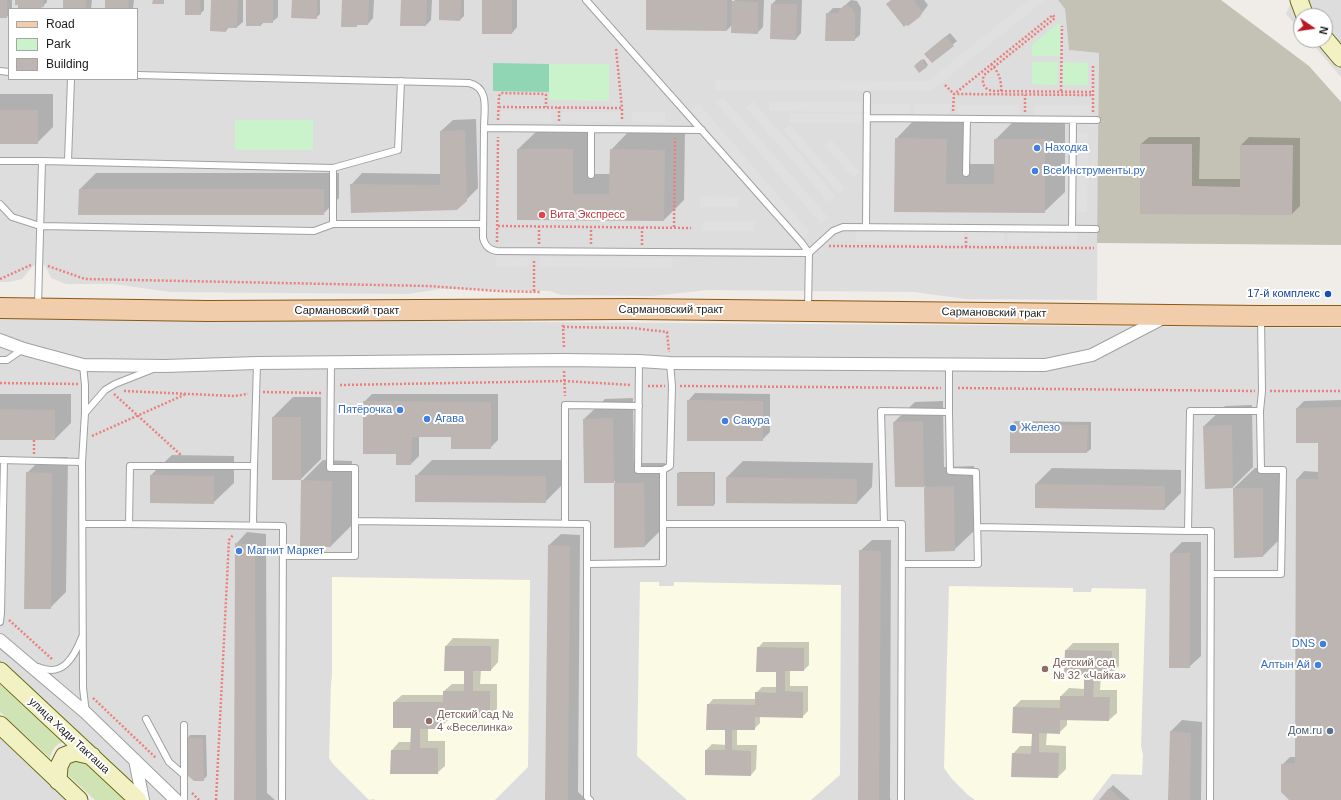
<!DOCTYPE html>
<meta charset="utf-8">
<style>
body{margin:0}
#map{position:relative;width:1341px;height:800px;overflow:hidden;background:#f0ece8;font-family:Helvetica,sans-serif}
canvas{display:block}
.legend{position:absolute;left:8px;top:8px;width:130px;height:72px;box-sizing:border-box;background:#fff;border:1px solid #a6a6a6;margin:0;padding:5px 7px;list-style:none;font-size:12px;color:#202020}
.legend li{display:flex;align-items:center;gap:8px;height:20px}
.legend b{width:20px;border:1px solid #a6a6a6}
.north{position:absolute;left:1293px;top:8px;width:40px;height:40px;box-sizing:border-box;background:#fff;border:1px solid #a6a6a6;border-radius:50%;rotate:103deg;font-size:11px;font-weight:700;line-height:16px;text-align:center;color:#202020}
.north::after{content:'';display:block;margin:auto;width:14px;height:18px;background:#b81926;clip-path:polygon(50% 0,100% 100%,50% 72%,0 100%)}
</style>
<div id="map">
<canvas width="1341" height="800"></canvas>
<ul class="legend">
<li><b style="height:5px;background:#f1cdac"></b>Road</li>
<li><b style="height:11px;background:#cbf3cb"></b>Park</li>
<li><b style="height:11px;background:#bdb5b1"></b>Building</li>
</ul>
<div class="north">N</div>
</div>
<script>
const ctx = document.querySelector('canvas').getContext('2d');
ctx.lineJoin = 'round';
function fill(path, color) { ctx.fillStyle = color; ctx.fill(path, 'evenodd'); }
function strokePath(path, color, width, dash) { ctx.strokeStyle = color; ctx.lineWidth = width; ctx.lineCap = dash ? 'butt' : 'round'; ctx.setLineDash(dash || []); ctx.stroke(path); }
function drawText(font, color, halo, rows, align = 'center') {
  ctx.font = font + ' Helvetica,sans-serif'; ctx.lineWidth = 4; ctx.setLineDash([]); ctx.textBaseline = 'middle'; ctx.strokeStyle = halo; ctx.fillStyle = color; for (const [text, x, y, turn = 0] of rows) {
    ctx.save(); ctx.translate(x, y); ctx.rotate((+turn || 0) * Math.PI / 180); ctx.textAlign = isNaN(turn) ? turn : align; if (halo) ctx.strokeText(text, 0, 0); ctx.fillText(text, 0, 0); ctx.restore();
  }
}
const residential = new Path2D(`
 M0,0H1058L1065,9L1069,50L1099,53L1097,300L966,299L913,292L708,290L652,296L561,295L550,291L441,289L408,294L170,292L114,284H66L51,278L45,265L33,266L22,279L9,282H0ZM9,9H137V79H9Z
 M1292,0H1341V77L1309,40H1325V16H1301V31L1286,14Z
 M0,318L1341,328V800H150L0,663Z
 M0,735L70,800H0Z`);
const education = new Path2D(`
 M332,577L530,580L528,767L495,800H375L373,799L369,800L333,764L329,758L331,684L332,675Z
 M640,582H659V586H674V582L841,585L840,775L811,800H687L637,756Z
 M949,586L1073,588V592H1091L1092,588L1146,589L1141,746L1143,755L1142,775L1112,774L1092,800H975L968,795L952,779L944,768Z`);
const construction = new Path2D(`
 M1058,0H1221L1309,66L1341,102V245L1097,243L1099,53L1069,50L1065,9Z`);
const grass = new Path2D(`
 M0,684L64,742C55,744 52,750 50,758L0,712Z
 M75,759L85,762L126,800H95L67,774L69,765Z`);
const park = new Path2D(`
 M1060,22V56H1032V45Z
 M1032,62H1058L1057,85L1032,84Z
 M1063,62L1088,63V85H1063Z
 M549,64H609V101L549,100Z
 M235,120H313V150H235Z`);
const pitch = new Path2D(`
 M493,63L549,64V92L493,91Z`);
const parking = new Path2D(`
 M1029,0H1045L931,91L715,90V80L928,81Z
 M723,97L829,218L821,224L716,103Z
 M753,101L836,196L829,203L746,108Z
 M769,102H861V112L769,111Z
 M699,104L810,232L803,238L691,110Z
 M871,104H910V115L871,114Z
 M914,104H950V115H914Z
 M958,105H1020L1019,115H958Z
 M1034,105H1092V116L1034,115Z
 M501,111H551V122L501,121Z
 M562,112H620V122H561Z
 M632,112H665V123L632,122Z
 M789,113L861,114V123H789Z
 M790,124L845,188L839,194L783,130Z
 M1076,133H1088L1087,212H1076Z
 M831,139L860,172L853,178L824,145Z
 M700,196L739,197V207H700Z
 M703,221H755V231H702Z
 M856,231L964,232V243L856,242Z
 M968,232H1004V243H968Z
 M1008,232L1077,233V244L1008,243Z
 M496,256L530,257L529,267H496Z
 M540,257L672,258V268L540,267Z`);
const shadow = new Path2D(`
 M0,0H12V9H9V14L7,17H0Z
 M16,0H47V2L40,9L19,4Z
 M64,0H92L91,9H64Z
 M106,0H134L133,9H106Z
 M186,0H204V10L200,14Z
 M212,0H243V22L237,27H229L226,31Z
 M247,0H278V17L272,22H264L261,25Z
 M293,0H320V14L316,18Z
 M343,0H374L373,18L368,24H359L356,26Z
 M402,0H432L431,20L426,25Z
 M440,0H464V16L460,20Z
 M483,0H517V27L512,33Z
 M647,0H732V3L735,0H764L763,27L757,33L733,24L727,30Z
 M776,0H802L801,33L796,39L771,38L772,4Z
 M851,0L857,1L861,8L860,35L854,40L827,14L833,8H842Z
 M891,0H924L928,5L920,16Z
 M950,33L957,41L932,62L929,50Z
 M924,59L928,65L919,72L916,64Z
 M0,94H53V127L37,143H0Z
 M916,118L967,119L966,164H995V140L1016,119H1065V192L1044,212L895,211L896,139Z
 M476,119L478,188L466,200L351,185L362,173L441,174V131L453,120Z
 M539,129H593V174H611V150L631,129L685,130L684,200L664,220L518,219V149Z
 M1149,137H1200L1199,179H1241V145L1249,137L1300,138V206L1292,214L1141,213V144Z
 M96,173H339V198L323,214L80,189Z
 M695,393L770,394V432L762,440L688,401Z
 M0,394H71V423L55,439H0Z
 M372,394H498V440L490,448L452,436H419V456L411,464H397V453L364,402Z
 M293,397H321V459L301,479L273,417Z
 M633,398L634,465L635,463H665V526L645,546L615,547V481L613,482L584,419L605,399Z
 M1341,400V800H1291L1282,765L1290,757H1296L1297,479L1304,471L1319,472V441L1297,408L1304,401Z
 M943,401L944,467L974,466L975,530L954,550L926,551L925,486H896L894,422L915,402Z
 M1252,405L1253,467L1233,487L1204,426L1225,406Z
 M1015,421L1091,422V449L1087,452H1011V425Z
 M172,455L234,456V483L213,503L151,475Z
 M43,457H68L66,592L50,608L27,473Z
 M323,460L352,461L351,526L331,546L302,481Z
 M432,460H562L561,486L545,502L416,476Z
 M743,461L873,463L872,487L857,503L727,477Z
 M1052,468L1181,470V493L1165,509L1036,484Z
 M1255,468H1283V536L1263,556L1234,488Z
 M679,472H715V504L713,505L678,474Z
 M247,532L266,534L267,793L275,800H235L236,544Z
 M561,534L580,535L578,792L587,800H546L549,545Z
 M872,540H891L890,799L891,800H859L860,551Z
 M1182,542H1201V656L1189,667L1171,553Z
 M453,638L499,639L498,662L491,670H481L480,684H497V709L489,717L448,716V720L440,728H428V741H445V766L437,773H391L392,750L399,742H411L412,727L394,702L402,695H444V691L452,684H465V670L446,646Z
 M763,642H809V665L804,670H790V686H808V711L802,717L760,716V723L754,729H737V745H757L756,769L751,775L706,750L712,744L726,745V729L708,705L713,699H756V693L762,687H777V671L758,648Z
 M1073,643H1119V666L1111,674H1101L1100,690H1117V713L1109,720L1067,719V725L1059,733L1047,732L1046,745L1066,746V769L1058,777L1013,754L1020,746H1032L1033,733L1014,707L1021,700H1061V696L1069,688L1085,689V674L1066,650Z
 M1182,720L1202,722L1201,800H1169L1171,731Z
 M190,735H206L207,776L203,780L187,739Z
 M1113,785L1130,800H1100Z`);
const building = new Path2D(`
 M0,0H7V18H0Z
 M15,0H43L44,7H40V9H18V5H15Z
 M63,0H86V9H63Z
 M105,0H129L128,9H105Z
 M153,0H164V4H152Z
 M185,0H200L201,15H185Z
 M211,0H238L237,28H226V32L210,31Z
 M246,0H273V23H261V26H246Z
 M292,0H317V19L291,18Z
 M342,0H369L368,25H357V27H341Z
 M401,0H427L426,26H400Z
 M439,0H461L460,21L439,20Z
 M482,0H512V34H482Z
 M646,0H727V31L646,30Z
 M891,0H916L914,1L923,12L919,15L921,16L908,26L906,25L904,27L886,4Z
 M732,1L758,2V34L731,33Z
 M771,4H797L796,40L770,39Z
 M845,5L851,7L855,14V41H825L826,13H838L840,9Z
 M946,36L954,46L932,63L924,54Z
 M922,59L927,67L919,73L914,66Z
 M0,110H38V144H0Z
 M465,130L467,201L457,210L351,213L350,184L440,185V131Z
 M895,138L947,139L946,184H994V139H1045V213L894,212Z
 M1140,144H1192V186L1240,187V145H1293L1292,215L1140,214Z
 M517,149H573V194H609L610,149L665,150L664,221L517,220Z
 M79,189H324V215H78Z
 M687,400L763,401V441H687Z
 M363,401L491,402V449H451V437H412L411,465H396V454H363Z
 M1341,407V800H1289L1281,792V764L1295,763L1296,479H1318V443H1296V408Z
 M0,409L55,410V440H0Z
 M272,417H301V480H272Z
 M613,418L614,483H584L583,419Z
 M923,421L924,487H895L893,422Z
 M1010,424L1088,425L1087,453H1010Z
 M1232,425L1233,488L1205,489L1203,426Z
 M26,472L52,473L51,609H24Z
 M677,473H713L714,506H677Z
 M150,475L214,476V504L150,503Z
 M415,475L546,476V503L415,502Z
 M726,477L857,479V504L726,503Z
 M301,480L332,481L331,547H300Z
 M614,483H644L645,547L614,548Z
 M1035,484L1165,486V510L1035,508Z
 M954,486L955,551L925,552L924,487Z
 M1233,488H1263V557L1234,558Z
 M235,543L255,545L256,800H234Z
 M548,545L570,546L568,800H545Z
 M859,550L881,551L879,800H858Z
 M1170,553H1190V668H1169Z
 M445,646H491V671H473V691H490V718L441,717V729H420V748H438V774H390L391,750H410L411,728H393V702H443V691H464V671H444Z
 M757,647L804,648V671H785V691L803,692V718L755,717V730H732V750L751,751V776L705,775V750H725V730H706L707,704L755,705V692L776,693V672H756Z
 M1065,650L1112,651L1111,675H1094L1093,697H1110L1109,721L1060,720V734L1039,733V752L1059,753L1058,778L1011,777L1012,753L1031,754L1032,734L1012,733L1013,707L1060,708V696H1084V675L1064,674Z
 M1170,731L1191,733L1190,800H1168Z
 M186,738H203L204,781H194L186,774Z
 M1109,788L1122,800H1099Z`);
const path = new Path2D(`
 M616,49L622,108
 M991,64C999,72 1002,81 1001,93
 M945,85L954,94L1093,95
 M1061,91L1062,26
 M499,107L622,108V121
 M953,111L954,94L1053,15L1055,18L984,75C981,83 984,89 992,91L1093,92
 M1025,112V95
 M1093,112V66
 M498,120L499,96L501,93L545,94L546,95V107
 M559,121V107
 M498,226L691,228
 M674,227L675,138
 M497,242L498,137
 M539,244V226
 M591,244V227
 M642,245V227
 M829,246L1094,248
 M966,247V236
 M48,266L85,279L429,286L498,291L541,292
 M0,279L31,265
 M534,291V260
 M563,325L564,348
 M563,327L632,328L667,332L669,352
 M564,371L565,396
 M0,383L78,384
 M340,385L565,381L631,385
 M648,386H665
 M680,386L941,388
 M958,388L1255,391
 M124,391L234,396L248,394
 M1270,391H1341
 M263,392L322,393
 M114,394L182,456
 M92,436L186,394
 M34,454V440
 M9,620L53,660
 M93,698L156,758
 M192,793L199,800
 M216,800L229,540L233,535`);
const lane = new Path2D(`
 M586,0L801,242L809,253L808,308
 M0,71L9,72
 M137,75L469,83C490,88 484,110 484,128
 M867,118L1097,120
 M702,130L484,128L483,238C485,246 489,250 497,251L809,253L833,231L843,227L1096,229
 M0,161H42L38,305
 M42,161L333,168V224H483
 M68,161L71,79
 M333,168L398,150L401,81
 M966,173L967,119
 M591,175V129
 M0,204L12,217L40,226L314,231L333,224
 M866,227L867,95
 M1072,229L1073,120
 M0,360H7L23,349
 M257,363L254,466H130L129,524L283,526L282,800
 M83,365L85,385V413L82,462L83,688L86,713
 M85,413L105,390L115,384L153,369
 M0,460L82,462
 M663,470L670,466L672,386L670,363
 M355,521L587,524V797L590,800
 M83,524H129
 M565,524V405L639,406
 M663,524H884
 M253,525L254,466
 M977,527L1188,531
 M283,556H355V468H330L331,362
 M587,564L663,563V470H638L639,361
 M902,564H978L976,472L950,471L949,412
 M1211,574H1281L1283,470H1261L1260,411
 M0,622L1,613L4,460
 M38,667C63,678 74,657 82,637
 M146,719L169,762L184,775
 M184,725V800
 M901,800L902,524H884L881,411L949,412V365
 M1210,800L1211,531H1188L1190,411H1260L1262,391L1261,318`);
const street = new Path2D(`
 M0,340L24,349L83,365L165,366L257,363L564,360L639,361L670,363L1045,365L1092,355L1165,317
 M0,640L86,713L176,800
 M135,760L143,800`);
const secondary = new Path2D(`
 M1299,0L1305,16
 M1325,39L1341,58
 M0,671L138,800
 M0,725L79,800
 M58,781L59,766L64,756L75,752L92,756`);
const primary = new Path2D(`
 M0,308L208,311L632,309L1261,316H1341`);
const markers = [
 [1037,148,4,"#3f7fe0"],
 [1035,171,4,"#3f7fe0"],
 [542,215,4,"#e0444e"],
 [1328,294,4,"#1a4fb4"],
 [400,410,4,"#3f7fe0"],
 [427,419,4,"#3f7fe0"],
 [725,421,4,"#3f7fe0"],
 [1013,428,4,"#3f7fe0"],
 [239,551,4,"#3f7fe0"],
 [1323,644,4,"#3f7fe0"],
 [1318,665,4,"#3f7fe0"],
 [1045,669,4,"#8d6e63"],
 [429,721,4,"#8d6e63"],
 [1330,731,4,"#5c6f8a"]
];
const shopNames = [
 ["Находка",1045,148],
 ["ВсеИнструменты.ру",1043,171],
 ["Пятёрочка",392,410,"right"],
 ["Агава",435,419],
 ["Сакура",733,421],
 ["Железо",1021,428],
 ["Магнит Маркет",247,551],
 ["DNS",1315,644,"right"],
 ["Алтын Ай",1310,665,"right"]
];
const healthNames = [
 ["Вита Экспресс",550,215]
];
const transitNames = [
 ["17-й комплекс",1320,294]
];
const streetNames = [
 ["Сармановский тракт",671,310],
 ["Сармановский тракт",347,311],
 ["Сармановский тракт",994,313,1],
 ["улица Хади Такташа",69,736,43]
];
const educationNames = [
 ["Детский сад",1053,663],
 ["№ 32 «Чайка»",1053,676],
 ["Детский сад №",437,715],
 ["4 «Веселинка»",437,728]
];
const serviceNames = [
 ["Дом.ru",1322,731]
];
fill(residential, '#dedddd');
fill(education, '#fbfae5');
fill(construction, '#c3c2b4');
fill(grass, '#cfe3b5');
fill(park, '#cbf3cb');
fill(pitch, '#90d5b4');
fill(parking, '#e0e0e0');
fill(shadow, '#0003');
fill(building, '#bdb5b1');
strokePath(lane, '#a1a1a1', 8);
strokePath(street, '#a1a1a1', 14);
strokePath(secondary, '#696c13', 19);
strokePath(primary, '#8a5813', 22);
strokePath(path, '#e9817f', 2.5, [2, 2]);
strokePath(lane, '#fff', 6);
strokePath(street, '#fff', 12);
strokePath(secondary, '#f2f1c3', 17);
strokePath(primary, '#f1cdac', 20);
for (const [x, y, r, color] of markers) { const dot = new Path2D(); dot.arc(x, y, r, 0, 2 * Math.PI); ctx.fillStyle = color; ctx.fill(dot); strokePath(dot, '#fff', 1.5); }
drawText('11px', '#366cbe', '#fff', shopNames, 'left');
drawText('11px', '#be3a42', '#fff', healthNames, 'left');
drawText('11px', '#164399', '#fff', transitNames, 'right');
drawText('11px', '#202020', '#fff', streetNames);
drawText('11px', '#785e54', '#fff', educationNames, 'left');
drawText('11px', '#4e5e75', '#fff', serviceNames, 'right');
</script>
